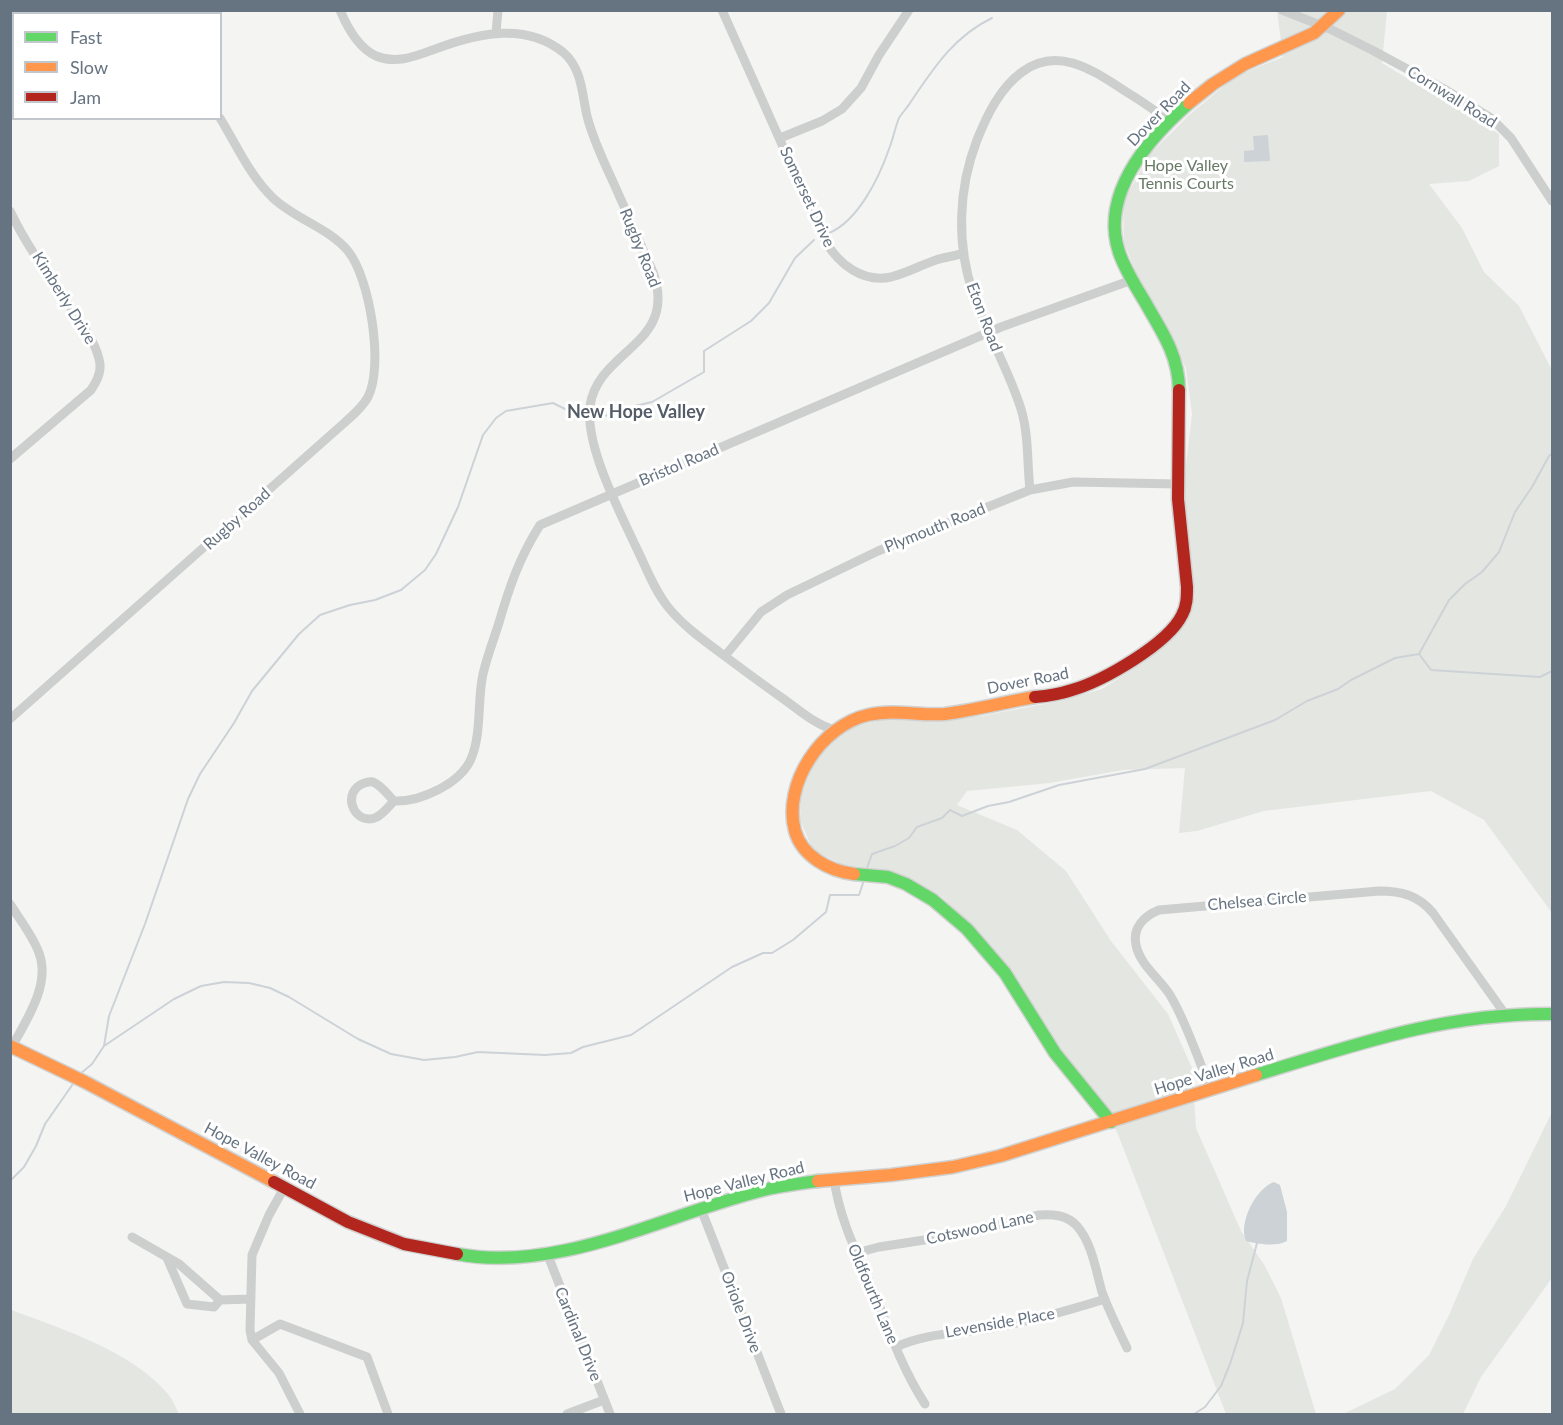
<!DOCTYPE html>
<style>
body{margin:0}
#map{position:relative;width:1563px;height:1425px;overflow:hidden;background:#f4f4f3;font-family:Lato,sans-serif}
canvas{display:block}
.frame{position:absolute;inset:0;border:12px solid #667381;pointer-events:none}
.legend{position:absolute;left:12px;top:12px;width:210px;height:108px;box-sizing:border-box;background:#fff;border:2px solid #c2c7cd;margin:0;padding:8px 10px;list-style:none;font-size:18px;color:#667381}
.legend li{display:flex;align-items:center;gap:12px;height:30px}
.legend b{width:30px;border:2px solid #c2c7cd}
</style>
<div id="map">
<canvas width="1563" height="1425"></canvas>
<div class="frame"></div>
<ul class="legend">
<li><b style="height:8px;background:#63d668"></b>Fast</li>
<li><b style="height:8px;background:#ff974d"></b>Slow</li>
<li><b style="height:8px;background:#b3261e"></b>Jam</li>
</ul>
</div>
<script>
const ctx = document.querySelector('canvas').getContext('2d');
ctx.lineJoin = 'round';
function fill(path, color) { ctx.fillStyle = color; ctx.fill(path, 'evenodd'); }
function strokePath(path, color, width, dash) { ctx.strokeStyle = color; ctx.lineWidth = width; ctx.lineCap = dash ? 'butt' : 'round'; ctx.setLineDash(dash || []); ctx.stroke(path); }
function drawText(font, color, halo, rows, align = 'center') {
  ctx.font = font + ' Lato,sans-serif'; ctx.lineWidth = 6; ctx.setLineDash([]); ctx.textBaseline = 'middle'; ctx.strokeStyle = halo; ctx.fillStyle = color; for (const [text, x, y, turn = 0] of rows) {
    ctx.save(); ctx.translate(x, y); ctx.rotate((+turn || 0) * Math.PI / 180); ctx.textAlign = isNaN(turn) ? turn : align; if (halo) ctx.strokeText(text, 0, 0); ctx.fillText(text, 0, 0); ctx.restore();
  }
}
const green = new Path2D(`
 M1277,11H1387L1382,63L1499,134V166L1469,181L1429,184L1462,228L1484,272L1519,306L1552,370V913L1484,820L1431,791L1264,811L1197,831L1179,833L1185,768L1123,770L1050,783L967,791L957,805L1017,830L1066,871L1111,941L1168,1014L1192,1068L1196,1128L1241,1231L1265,1266L1281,1298L1316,1414H1226L1119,1137L1101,1098L1060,1051L987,942L942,897L903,875L882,869L843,865L813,850L800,820L801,795L815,760L844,729L885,719L925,721L981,716L1055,702L1102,689L1148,659L1182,625L1195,597L1184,527L1185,474L1192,414L1186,369L1164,320L1139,280L1124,243L1123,202L1150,154L1189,115L1236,76L1283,57Z
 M1552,1112V1278L1481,1377L1463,1414H1328L1345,1413L1395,1389L1429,1355L1449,1315L1473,1259L1506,1206Z
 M11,1310C62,1329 132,1351 168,1394C173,1400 176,1408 179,1414H11Z`);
const water = new Path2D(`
 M1268,135L1270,161L1244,162V151L1254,150L1253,136Z
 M1274,1182L1280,1185L1287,1212V1241C1277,1247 1257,1244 1246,1241C1238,1223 1256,1188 1274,1182Z`);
const stream = new Path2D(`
 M829,233C858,221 879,178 889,149C893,139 895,128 899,118C902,113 907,108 910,103C933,69 954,36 992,18
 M600,415L614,416L623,413L635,406L652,402L704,372V351L751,321L769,303L795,258L814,240
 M1419,654L1449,600L1465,584L1482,572L1499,552L1515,512L1532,487L1549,456L1552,454
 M1419,654L1431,670L1540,677L1552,671
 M867,868L872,854L895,846L909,838L917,827L942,818L950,810L962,816L988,806L1009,802L1059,785L1145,769L1275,720L1307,701L1338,689L1351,680L1395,658L1419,654
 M104,1046L174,999L201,986L224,982L249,983L270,988L289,997L358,1039L391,1054L424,1060L455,1057L478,1052L545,1055L571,1053L583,1047L631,1035L732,967L763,953H772L793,940L826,912L830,895H859L864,880
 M80,1074L92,1064L104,1046L109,1016L145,924L188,799L200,774L234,723L252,691L299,634L320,615L350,605L375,600L401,590L425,570L436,554L458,507L483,435L496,418L506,411L553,403L581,417
 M10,1181L24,1167L36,1146L45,1124L75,1081
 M1194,1414L1205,1407L1221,1386L1230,1364L1243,1323L1247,1281L1257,1243`);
const street = new Path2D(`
 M340,10C347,27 359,48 376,56C398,65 418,55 438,48C479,33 527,22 564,53C582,69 582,94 587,116C593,140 604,162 614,184C627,214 640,243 653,272C679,345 598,349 590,406C585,446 619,510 636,547C646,567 654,590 668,607C684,627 706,642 726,657C746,672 765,686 785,700C800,711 816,725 835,730
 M722,10L825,241C839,264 862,283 891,277C907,273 921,265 936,260C945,257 955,256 964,253
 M1282,10L1330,29L1372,50L1446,90L1491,118L1511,138L1552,201
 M145,14L151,10
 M213,14L214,10
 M496,33L498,10
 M10,77L14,75
 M780,138L822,121L842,109L861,88L879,55L909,10
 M10,211C26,245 49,276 70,306C81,324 97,343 100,364C101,374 96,382 91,390L10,459
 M1030,490C1027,464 1029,435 1021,409C1009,370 987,334 974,296C956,245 958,189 977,140C987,115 1000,88 1022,72C1058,45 1094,71 1125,91C1141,101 1156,110 1170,123
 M725,656L761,612L787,595L878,551L1030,490L1073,482L1178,484
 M10,719L343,424C352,416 362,408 368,397C384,366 370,278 348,251C329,228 295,219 273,198C250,176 237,146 220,118
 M394,801C389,806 384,813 377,817C357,827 341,797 360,785C364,783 368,781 373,782C381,785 388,795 394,801C420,802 460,784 471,759C482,733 477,701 483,674C487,657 493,641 498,626C509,588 519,558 540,525L1001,327L1132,280
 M10,904C20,920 33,936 39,953C51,985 26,1020 12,1047
 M1211,1090C1198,1060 1187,1023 1170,995C1160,979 1140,965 1136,945C1132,928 1144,916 1159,910L1379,891C1401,891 1418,895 1433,913L1505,1014
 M834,1179C840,1223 860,1259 877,1300C891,1336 904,1372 925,1404
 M284,1188L269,1215L252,1255L250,1330L252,1340L279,1373L300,1414
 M701,1209L781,1414
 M132,1237L179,1264L220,1300L251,1299
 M547,1253L610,1414
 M856,1253L879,1247L950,1236L1039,1215C1053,1214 1067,1215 1077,1226C1092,1243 1096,1271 1102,1292C1109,1311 1118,1329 1127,1348
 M167,1258L187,1304L214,1307L220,1300
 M252,1340L280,1324L367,1357L388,1414
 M896,1347C927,1333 954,1334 987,1329C1027,1322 1067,1311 1105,1299
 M567,1414L604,1400`);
const fast = new Path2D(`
 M1179,390C1179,359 1165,336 1149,309C1139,291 1126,273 1119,252C1100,194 1148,139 1189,103
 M854,874L888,877L906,884L933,900L967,929L1005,973L1055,1053L1111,1122
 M1256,1075C1357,1044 1445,1013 1552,1014
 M457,1254C563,1274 671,1211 772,1188C787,1185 803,1183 818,1181`);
const slow = new Path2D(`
 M1189,103L1213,84L1245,64L1314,33L1339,10
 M854,874C829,871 802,856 795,831C782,784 822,725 868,715C894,709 920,716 945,714C976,710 1005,702 1035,697
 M10,1046L85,1082L274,1182
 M818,1181L891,1175L953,1167L1000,1156L1256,1075`);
const jam = new Path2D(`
 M1035,697C1048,696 1060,694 1072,690C1103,681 1168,644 1182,615C1187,606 1187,597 1187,587L1178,499L1179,390
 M274,1182L348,1222L404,1244L457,1254`);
const streetNames = [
 ["Cornwall Road",1452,97,32],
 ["Dover Road",1159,114,-46],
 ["Somerset Drive",807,197,65],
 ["Rugby Road",640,248,68],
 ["Kimberly Drive",64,298,58],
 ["Eton Road",984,317,69],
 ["Bristol Road",679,465,-23],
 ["Rugby Road",237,519,-42],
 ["Plymouth Road",935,528,-22],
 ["Dover Road",1028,681,-11],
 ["Chelsea Circle",1257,901,-5],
 ["Hope Valley Road",1214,1072,-17],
 ["Hope Valley Road",260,1156,28],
 ["Hope Valley Road",744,1182,-14],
 ["Cotswood Lane",980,1228,-12],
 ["Oldfourth Lane",873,1294,67],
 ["Oriole Drive",741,1312,69],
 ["Levenside Place",1000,1323,-10],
 ["Cardinal Drive",578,1334,68]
];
const parkNames = [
 ["Hope Valley",1186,166],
 ["Tennis Courts",1186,184]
];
const neighbourhoodNames = [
 ["New Hope Valley",636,412]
];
fill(green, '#e4e7e1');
fill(water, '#ccd2d6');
strokePath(stream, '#ccd2d6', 2);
strokePath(fast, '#d0d1d1', 15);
strokePath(slow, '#d0d1d1', 15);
strokePath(jam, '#d0d1d1', 15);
strokePath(street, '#cdcece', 9);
strokePath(fast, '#63d668', 12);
strokePath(slow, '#ff974d', 12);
strokePath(jam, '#b3261e', 12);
drawText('16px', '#667381', '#fff', streetNames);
drawText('16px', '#677965', '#fff', parkNames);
drawText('bold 18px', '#545c67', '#fff', neighbourhoodNames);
</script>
